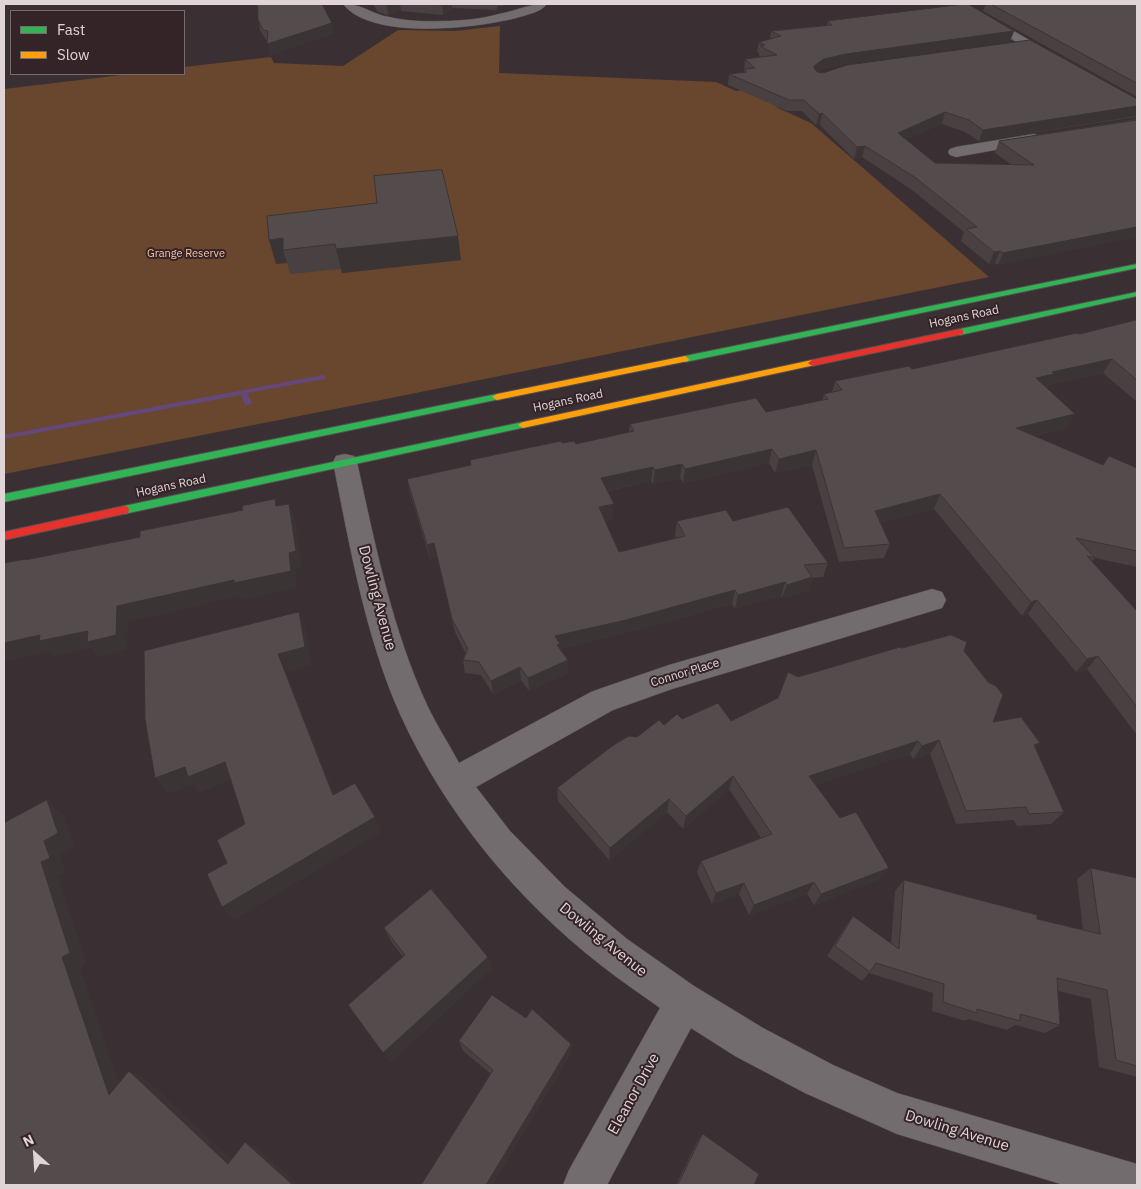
<!DOCTYPE html>
<style>
body{margin:0}
#map{position:relative;width:1141px;height:1189px;overflow:hidden;background:#3a3033;font-family:"IBM Plex Sans",sans-serif}
canvas{display:block}
.frame{position:absolute;inset:0;border:5px solid #e0d4d7;pointer-events:none}
.legend{position:absolute;left:10px;top:10px;width:175px;height:65px;box-sizing:border-box;background:#342327;border:1px solid #796a6d;margin:0;padding:6px 9px;list-style:none;font-size:15px;color:#e0d4d7}
.legend li{display:flex;align-items:center;gap:10px;height:25px}
.legend b{width:25px;border:1px solid #796a6d}
.north{position:absolute;left:10px;top:1129px;width:50px;height:50px;-webkit-text-stroke:4px #342327;paint-order:stroke;rotate:334deg;font-size:14px;font-weight:700;line-height:20px;text-align:center;color:#e0d4d7}
.north::after{content:'';display:block;margin:auto;width:18px;height:22px;background:#e0d4d7;clip-path:polygon(50% 0,100% 100%,50% 72%,0 100%)}
</style>
<div id="map">
<canvas width="1141" height="1189"></canvas>
<div class="frame"></div>
<ul class="legend">
<li><b style="height:6px;background:#30b455"></b>Fast</li>
<li><b style="height:6px;background:#ff9f0a"></b>Slow</li>
</ul>
<div class="north">N</div>
</div>
<script>
const ctx = document.querySelector('canvas').getContext('2d');
ctx.lineJoin = 'round';
function fill(path, color) { ctx.fillStyle = color; ctx.fill(path, 'evenodd'); }
function strokePath(path, color, width, dash) { ctx.strokeStyle = color; ctx.lineWidth = width; ctx.lineCap = dash ? 'butt' : 'round'; ctx.setLineDash(dash || []); ctx.stroke(path); }
function drawText(font, color, halo, rows, align = 'center') {
  ctx.font = font + ' "IBM Plex Sans",sans-serif'; ctx.lineWidth = 4; ctx.setLineDash([]); ctx.textBaseline = 'middle'; ctx.strokeStyle = halo; ctx.fillStyle = color; for (const [text, x, y, turn = 0] of rows) {
    ctx.save(); ctx.translate(x, y); ctx.rotate((+turn || 0) * Math.PI / 180); ctx.textAlign = isNaN(turn) ? turn : align; if (halo) ctx.strokeText(text, 0, 0); ctx.fillText(text, 0, 0); ctx.restore();
  }
}
const green = new Path2D(`
 M500,26L499,73L716,82L736,91L794,83L806,88L776,107L811,123L989,277L386,399L4,474V89L130,74H184V67L271,57L274,63L343,66L398,30L455,31Z`);
const stream = new Path2D(`
 M323,375L326,377L325,379L247,393L252,403L248,405H245L241,395L4,439V435Z`);
const street = new Path2D(`
 M343,4C361,3 371,14 389,17C406,21 425,22 443,21C461,21 481,19 499,14C516,11 530,3 547,4C541,12 526,15 516,18C476,28 372,41 343,4Z
 M953,4H967L1062,59L1060,62H1050Z
 M1034,134L1040,136L1042,139L1040,142L956,157L950,155L948,152L950,149L956,147Z
 M345,454L354,456L357,462C375,544 392,630 428,707C437,726 449,744 459,763L591,692L602,688L669,665L932,589L942,592L946,600L942,608L672,689L613,710L476,787L510,831L565,887L627,939L694,986L763,1028L833,1065L897,1093L1137,1164V1185H1064L897,1134L805,1093L735,1056L691,1028L607,1185H563L569,1170L660,1008C641,994 621,981 602,966C516,899 445,813 400,714C365,635 350,547 333,462L336,456Z`);
const fast = new Path2D(`
 M1137,264V268L685,362L681,359L685,356Z
 M1137,292V296L960,335L956,332L960,329Z
 M497,394L502,397L500,399L4,502V494Z
 M523,422L526,423V427L124,514L119,510L124,506Z`);
const slow = new Path2D(`
 M685,356L689,359L688,361L497,400L492,397L497,394Z
 M812,360L816,363L815,365L523,428L518,425L523,422Z`);
const jam = new Path2D(`
 M960,329L963,330V334L812,366L808,363L812,360Z
 M124,506L128,507L129,510L128,513L4,540V532Z`);
const wall = new Path2D(`
 M255,4H322L334,33L270,55L267,41L266,40L260,30L258,19V6H256Z
 M373,4H505L504,6H498L496,10L452,8L443,15L401,11V10L388,15L378,12Z
 M986,4H1137V97L983,11Z
 M828,21L1014,31L1010,41L844,64L822,69L818,72L1137,99V117L979,141L965,132L942,124L906,139L935,163L1012,165L995,153L999,141L1137,119L998,265L995,263L989,264L961,241L964,232L912,190L862,157L854,159L820,125H816L802,111H787L728,85L729,74L744,72L745,59L759,57V53L757,52L759,42L770,39L771,31L827,25Z
 M267,216L461,260L342,273L341,269L290,274L287,263L276,264Z
 M1137,320V402L1103,373L1048,385L1047,388L1067,428L1034,436L1103,465L1137,468V567L1095,558L1092,562L1137,611V735L1087,669L1076,672L1028,614L1022,616L934,509L880,522L890,544L884,558L839,562L812,465L775,473L769,463L683,483L680,478L653,484L651,481L608,491L613,518L604,520L619,552L676,538L675,535L677,521H733L828,563L823,577L812,578L808,591L782,598L781,596L735,608L732,604L625,633L560,649L568,673L529,691L521,680L493,694L481,675L465,673L463,660L466,654L455,632L437,557L430,559L410,493L407,479L470,465V460L562,443L576,444L629,432L630,424L766,412L822,400L824,394L832,392L835,381L912,369L1079,334Z
 M901,648L964,651L993,722L1035,749L1064,812L1051,824L1017,826L1014,820L956,824L930,754L913,759L910,754L815,785L880,879L814,905L807,894L749,915L739,894L712,904L697,873L701,861L761,838L729,789L683,829L667,812L609,860L558,801L557,788L637,737L664,725L682,719L731,721L778,698L798,677Z
 M1091,868L1137,878V1077L1099,1067L1091,999L1058,991L1060,1025L1045,1033L1015,1025L1007,1030L968,1019L965,1021L932,1011L933,993L869,973L862,981L827,956L845,927L853,916L891,944L895,891L904,880L1037,919L1083,930L1077,879Z
 M384,928L488,957L491,969L390,1062L403,957L391,941Z
 M526,1018L571,1044V1053L492,1185H421L491,1074L463,1051L459,1041Z
 M703,1134L754,1185H676L698,1140Z`);
const shadedWall = new Path2D(`
 M391,4H400L401,10L388,15L387,5Z
 M444,4H451L452,8L443,15L442,5Z
 M332,23L334,33L270,55L267,44Z
 M1014,31L1010,41L844,64L822,69L812,76L814,66L824,59L846,54Z
 M1137,106V116L979,141L983,130Z
 M945,112L942,124L895,144L898,133Z
 M822,113L820,125H816L819,114Z
 M865,146L862,157L854,159L857,147Z
 M1137,227V237L998,265L1003,253Z
 M458,236L461,260L342,273L336,249Z
 M283,238V250L287,263L276,264L269,240Z
 M1000,251L995,263L989,264L994,252Z
 M1112,359L1103,373L1048,385L1046,388L1036,378L1052,372Z
 M1075,414L1067,428L1008,442L1016,428Z
 M772,449L769,463L683,483L685,469Z
 M816,450L812,465L775,473L779,459Z
 M682,464L680,478L653,484L655,470Z
 M653,467L651,481L601,492V478Z
 M940,494L934,509L869,525L875,511Z
 M289,504L295,520L302,568L295,569L297,587L242,600L240,596L128,622L127,650L99,657L92,648L52,657L48,652L4,662V643L40,635L88,631L117,606L289,553Z
 M614,504L613,518L598,521L599,507Z
 M434,543L437,557L430,559L427,545Z
 M812,577L808,591L782,598L787,585Z
 M785,582L781,596L735,608L738,595Z
 M735,590L732,604L625,633L560,649V657L555,636Z
 M1037,600L1028,614L1022,616L1031,602Z
 M299,612L306,630L312,665L286,672L341,811L333,795L278,654Z
 M1098,656L1087,669L1076,672L1087,659Z
 M568,660V673L529,691L528,678Z
 M520,667L521,680L493,694L491,681Z
 M939,740L930,754L913,759L922,746Z
 M918,741L910,754L803,789L809,776Z
 M1040,743L1028,757L1034,745Z
 M225,762L235,778L199,793L193,785L168,794L155,778L185,767Z
 M733,776L729,789L683,829L686,816Z
 M669,799L667,812L609,860L610,848Z
 M47,800L63,815L75,847L60,855L66,872L58,876L87,964L80,969L126,1103L109,1095L62,957L41,862L44,841Z
 M375,817L381,832L234,920L222,907Z
 M889,868L880,879L814,905L821,894Z
 M814,882L807,894L749,915L754,905Z
 M744,883L739,894L712,904L716,893Z
 M488,957L491,969L390,1062L383,1053Z
 M571,1044V1053L492,1185H486Z
 M129,1071L146,1079L242,1169L228,1164Z
 M245,1142L257,1148L299,1185H293Z`);
const building = new Path2D(`
 M258,4H322L332,23L267,44L268,31L263,30L258,19Z
 M425,4H444L442,5Z
 M965,4H968L1014,31L846,54L824,59L814,66V68L817,72L823,73L847,65L1030,40L1137,99V106L983,130L969,120L945,112L898,133L935,163L1034,165L999,141L1137,120V227L1003,253L1000,251L994,252L966,229L977,227L916,178L865,146L857,147L822,113L819,114L804,100H789L729,74L747,72L744,69L755,68L745,59L777,55L760,46L765,45L759,42L781,36L771,31L832,25L828,21Z
 M991,4H1137V83Z
 M442,170L458,236L336,249L335,244L283,250V238L269,240L267,216L377,203L374,176Z
 M1137,320V380L1112,359L1052,372L1054,374L1036,378L1075,414L1016,428L1103,465L1109,456L1137,468V551L1076,538L1095,558L1087,556L1137,611V707L1098,656L1087,659L1037,600L1031,602L940,494L875,511L890,544L844,548L816,450L779,459L772,449L685,469L682,464L655,470L653,467L601,478L614,504L599,507L619,552L685,536L677,521L726,510L733,521L788,507L828,563L804,565L812,577L787,585L785,582L738,595L735,590L626,620L555,636L560,644L557,645L568,660L528,678L520,667L491,681L479,662L463,660L468,649L452,619L434,543L427,545L407,479L471,465L470,460L561,441L562,443L574,441L576,444L634,431L630,424L756,398L766,412L828,399L824,394L842,390L835,381L909,366L912,369L1077,333L1079,334Z
 M275,499L276,506L289,504L296,551L289,553L291,571L234,583V580L117,606L116,635L87,642L88,631L39,641L40,635L4,643V563L25,559V560L140,537V531L243,510L242,506Z
 M299,612L305,647L278,654L333,795L355,783L375,817L222,907L207,874L227,863L217,840L245,824L225,762L188,777L185,767L155,778L145,719L144,651Z
 M951,635L967,642L964,651L988,682L996,686L1003,695L993,722L1021,717L1040,743L1034,745L1064,812L1029,814L1026,807L966,811L939,740L922,746L918,741L809,776L840,818L856,812L889,868L821,894L814,882L754,905L744,883L716,893L701,861L772,834L733,776L686,816L669,799L610,848L557,788L615,744L629,736L637,737L659,720L664,725L677,714L682,719L718,703L731,721L778,698L788,672L798,677L900,647L901,648Z
 M47,800L58,833L44,841L50,858L41,862L70,953L62,957L109,1095L129,1071L228,1164L245,1142L293,1185H4V823Z
 M1091,868L1137,878V1066L1116,1060L1107,990L1057,978L1060,1025L1020,1014V1021L977,1009V1013L943,1002L944,984L876,963L870,972L835,946L853,916L899,949L904,880L1037,915V919L1100,934Z
 M431,889L488,957L383,1053L348,1005L405,955L384,928Z
 M492,995L526,1018L532,1009L571,1044L486,1185H421L493,1070L459,1041Z
 M703,1134L759,1174L754,1185H678Z`);
const farParknames = [
 ["Grange Reserve",186,254]
];
const streetNames = [
 ["Hogans Road",964,317,-12],
 ["Hogans Road",568,401,-12],
 ["Hogans Road",171,486,-12],
 ["Connor Place",685,673,-17]
];
const nearStreetnames = [
 ["Dowling Avenue",377,598,75],
 ["Dowling Avenue",603,940,39],
 ["Eleanor Drive",634,1094,-61],
 ["Dowling Avenue",957,1131,17]
];
fill(green, '#69462e');
fill(stream, '#65487a');
strokePath(street, '#564e50', 1);
strokePath(fast, '#564e50', 2);
strokePath(slow, '#564e50', 2);
strokePath(jam, '#564e50', 2);
fill(street, '#736c6e');
fill(fast, '#30b455');
fill(slow, '#ff9f0a');
fill(jam, '#e5322d');
fill(wall, '#484041');
fill(shadedWall, '#3b3435');
fill(building, '#544b4c');
strokePath(building, '#3b3435', 1);
drawText('11px', '#f9c6a4', '#342327', farParknames);
drawText('12px', '#e0d4d7', '#342327', streetNames);
drawText('15px', '#e0d4d7', '#342327', nearStreetnames);
</script>
